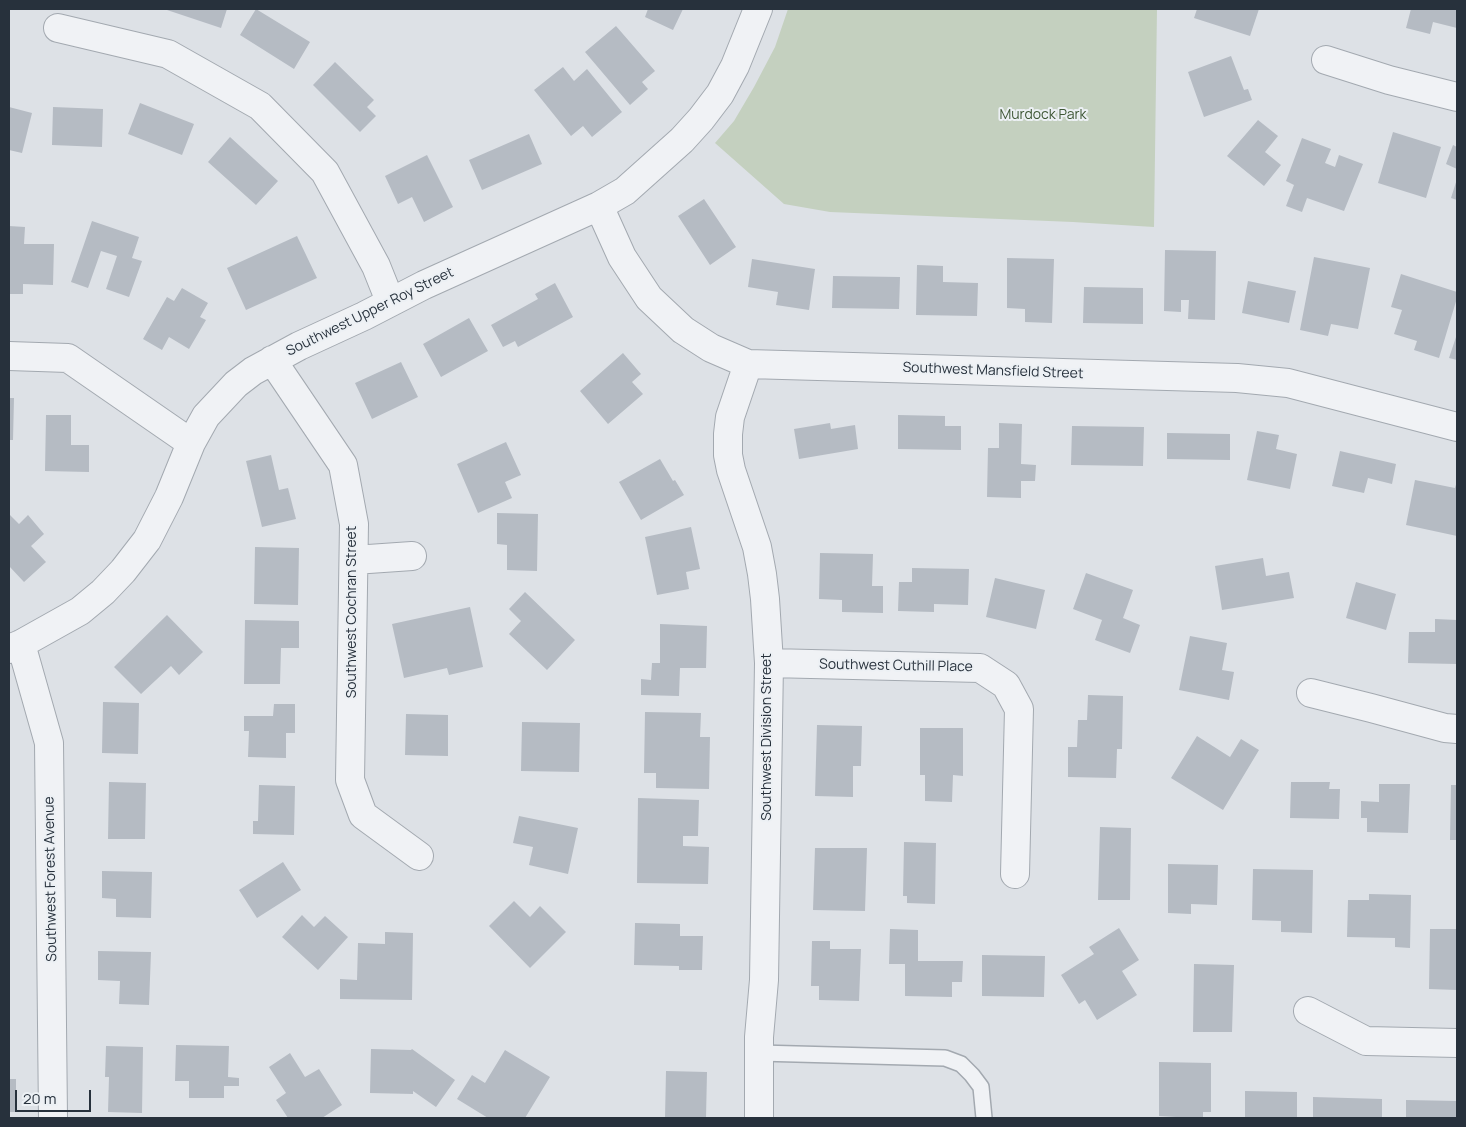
<!DOCTYPE html>
<style>
body{margin:0}
#map{position:relative;width:1466px;height:1127px;overflow:hidden;background:#dde1e6;font-family:Manrope,sans-serif}
canvas{display:block}
.frame{position:absolute;inset:0;border:10px solid #27313c;pointer-events:none}
.scale{position:absolute;left:15px;top:1090px;width:76px;height:22px;box-sizing:border-box;border:2px solid #27313c;border-top:0;padding-left:6px;font-size:15px;line-height:18px;white-space:nowrap;color:#27313c;-webkit-text-stroke:4px #ecf0f4;paint-order:stroke}
</style>
<div id="map">
<canvas width="1466" height="1127"></canvas>
<div class="frame"></div>
<div class="scale">20 m</div>
</div>
<script>
const ctx = document.querySelector('canvas').getContext('2d');
ctx.lineJoin = 'round';
function fill(path, color) { ctx.fillStyle = color; ctx.fill(path, 'evenodd'); }
function strokePath(path, color, width, dash) { ctx.strokeStyle = color; ctx.lineWidth = width; ctx.lineCap = dash ? 'butt' : 'round'; ctx.setLineDash(dash || []); ctx.stroke(path); }
function drawText(font, color, halo, rows, align = 'center') {
  ctx.font = font + ' Manrope,sans-serif'; ctx.lineWidth = 4; ctx.setLineDash([]); ctx.textBaseline = 'middle'; ctx.strokeStyle = halo; ctx.fillStyle = color; for (const [text, x, y, turn = 0] of rows) {
    ctx.save(); ctx.translate(x, y); ctx.rotate((+turn || 0) * Math.PI / 180); ctx.textAlign = isNaN(turn) ? turn : align; if (halo) ctx.strokeText(text, 0, 0); ctx.fillText(text, 0, 0); ctx.restore();
  }
}
const green = new Path2D(`
 M788,9H1157L1154,227L1073,222L830,212L784,204L715,143L734,121L754,87L775,47Z`);
const building = new Path2D(`
 M164,9H227L221,28Z
 M256,9L310,42L294,69L240,35Z
 M648,9H683L673,30L645,17Z
 M1197,9H1259L1250,36L1194,18Z
 M1411,9H1457V28L1433,22L1430,34L1406,28Z
 M616,26L655,71L642,82L648,89L630,105L585,52Z
 M1231,56L1244,90L1248,89L1252,100L1204,117L1188,72Z
 M335,62L374,100L367,107L376,116L360,132L313,85Z
 M563,67L574,81L587,69L622,112L592,137L583,126L571,136L534,90Z
 M140,103L194,124L182,155L128,134Z
 M9,107L32,113L22,153L9,150Z
 M53,107L103,109L102,147L52,145Z
 M1258,120L1278,136L1265,152L1281,165L1264,186L1227,156Z
 M1393,132L1441,147L1426,198L1378,183Z
 M529,134L542,164L482,190L469,160Z
 M230,137L278,181L256,205L208,162Z
 M1302,138L1331,149L1325,163L1335,167L1339,155L1363,164L1344,211L1307,198L1302,212L1286,206L1294,185L1286,181Z
 M1453,145L1457,147V169L1446,164Z
 M427,155L453,207L424,222L412,197L398,204L385,176Z
 M1457,179V200L1451,198Z
 M704,199L736,247L710,265L678,216Z
 M92,221L139,237L132,258L142,261L129,297L106,289L117,256L101,251L88,288L71,282Z
 M9,226L25,227L24,244H54L53,285L23,284V294H9Z
 M297,236L317,278L246,310L227,268Z
 M1165,250L1216,251L1215,320L1188,319L1189,300H1181V312L1164,311Z
 M1314,257L1370,268L1358,329L1331,324L1328,336L1300,330Z
 M1007,258L1054,259L1052,323L1025,322V309L1007,308Z
 M752,259L815,269L809,310L776,305L778,292L748,287Z
 M917,265L943,266V282L978,283L977,316L916,315Z
 M1401,274L1457,292V298L1439,358L1414,350L1417,341L1394,334L1402,310L1391,307Z
 M833,276L900,277L899,309L832,308Z
 M1248,281L1296,291L1289,323L1242,313Z
 M555,283L573,317L518,347L515,341L503,347L491,325L538,299L535,294Z
 M1084,287L1143,288V324L1083,323Z
 M182,288L208,303L200,317L206,320L189,349L169,337L162,350L143,339L167,297L174,301Z
 M469,318L488,351L441,377L423,344Z
 M1457,334V360L1449,358Z
 M623,353L641,374L632,382L643,394L608,424L580,391Z
 M401,362L418,397L372,419L355,383Z
 M9,398H14L13,440H9Z
 M46,415H71V445H89V472L45,471Z
 M898,415L945,416V426H961V450L898,449Z
 M830,423L831,429L855,425L858,449L799,459L794,429Z
 M999,423L1022,424L1021,464L1036,465L1035,481H1021V498L987,497L988,448H999Z
 M1072,426L1144,427L1143,466L1071,465Z
 M1257,431L1279,435L1276,449L1297,454L1290,489L1247,480Z
 M1167,433L1230,434V460L1167,459Z
 M506,442L521,475L505,482L512,498L478,513L457,464Z
 M1340,451L1396,464L1392,484L1368,478L1364,493L1332,486Z
 M271,455L279,490L288,488L296,519L262,527L246,461Z
 M660,459L673,481L675,480L684,495L641,520L619,482Z
 M1415,480L1455,488L1457,481V536L1406,525Z
 M497,513L538,514L537,571L507,570V545L497,544Z
 M10,515L19,524L28,515L44,534L31,546L46,562L24,582L9,566V516Z
 M691,527L700,569L686,572L689,589L657,595L645,537Z
 M255,547L299,548L298,605L254,604Z
 M820,553L873,554L872,586H883V613L842,612V600L819,599Z
 M1263,558L1266,576L1289,572L1294,598L1222,610L1215,566Z
 M912,568L969,569L968,605L934,604V612L898,611L899,582H912Z
 M1086,573L1133,590L1123,618L1140,625L1130,653L1095,640L1102,620L1073,609Z
 M995,578L1045,590L1036,629L986,617Z
 M1356,582L1396,594L1386,630L1346,618Z
 M525,592L575,640L547,670L509,634L521,621L509,609Z
 M470,607L483,667L449,675L447,668L404,678L392,624Z
 M167,615L203,652L179,675L171,666L141,694L114,667Z
 M1435,619L1457,620V664L1408,663L1409,632H1435Z
 M245,620L299,621V648H281L280,684H244Z
 M660,624L707,626L706,668H680L679,696L641,695V679L651,680L652,663H660Z
 M1190,636L1227,643L1222,670L1234,672L1229,700L1179,690Z
 M1088,695L1123,696L1122,749H1117L1116,778L1068,777V747H1077L1078,720H1087Z
 M103,702L139,703L138,754L102,753Z
 M274,704H295V733H286V758L248,757L249,731H244V716H273Z
 M645,712L701,713L700,737H710L709,789L656,788V773H644Z
 M406,714L448,715V756L405,755Z
 M522,722L580,723L579,772L521,771Z
 M817,725L862,726L861,766H853V797L815,796Z
 M920,728H963V776L953,775L952,802L925,801V775H920Z
 M1197,736L1230,757L1241,739L1259,750L1223,810L1171,778Z
 M109,782L146,783L145,839H108Z
 M1291,782H1330L1329,789H1340L1339,819L1290,818Z
 M1379,784H1410L1408,833L1367,832V818H1361V801L1379,802Z
 M259,785L295,786L294,835L253,834V821H258Z
 M1451,785H1457V840H1450Z
 M638,798L699,800L698,836H683V846L709,847L708,884L637,883Z
 M519,816L578,828L568,874L529,865L533,847L513,843Z
 M1100,827L1131,828L1130,900H1098Z
 M904,842L936,843L935,904L907,903V896H903Z
 M815,848H867L865,911L813,910Z
 M283,862L301,890L257,918L239,890Z
 M1168,864L1218,865L1217,905L1191,904V914L1168,913Z
 M1253,869L1313,870L1312,933L1281,932V921L1252,920Z
 M102,871L152,872L151,918L116,917V899L102,898Z
 M1369,894L1411,895L1410,948L1395,947V938L1347,937L1348,900H1369Z
 M514,901L530,917L540,906L566,932L530,968L489,926Z
 M302,915L314,927L325,916L348,937L318,970L282,937Z
 M635,923L680,924V936H703L702,970H679V966L634,965Z
 M1119,928L1139,960L1122,971L1137,995L1097,1020L1085,1000L1079,1004L1061,975L1094,954L1089,947Z
 M890,929L918,930V961H963L962,982H952V997L905,996V964H889Z
 M1430,929H1457V990L1429,989Z
 M385,932L413,933L412,1000L340,999V979L357,980L358,943L385,944Z
 M812,941H830V949H861L859,1001L819,1000V986H811Z
 M98,951L151,952L149,1005L119,1004L120,981L98,980Z
 M982,955L1045,956L1044,997L982,996Z
 M1194,964L1234,965L1232,1032H1193Z
 M176,1045L229,1046L228,1077L239,1078V1086H224V1098H189V1081H175Z
 M106,1046L143,1047L142,1113L108,1112L109,1077H105Z
 M371,1049L411,1050L412,1049L455,1080L436,1107L413,1091V1094L370,1093Z
 M505,1050L550,1077L525,1118H488L457,1099L472,1075L485,1083Z
 M290,1053L305,1077L319,1069L342,1105L322,1118H288L276,1100L286,1093L269,1067Z
 M1159,1062L1211,1063V1112H1203V1118H1176V1117L1159,1116Z
 M666,1071L707,1072L706,1118H665Z
 M9,1079H16V1112H9Z
 M1245,1091L1297,1092V1118H1245Z
 M1313,1097L1382,1099V1118H1313Z
 M1406,1100L1457,1101V1118H1406Z`);
const service = new Path2D(`
 M759,1053L945,1058L961,1064L972,1075L981,1087L984,1118`);
const minor = new Path2D(`
 M58,28L168,54L260,106L325,172L376,266L390,301
 M1326,60L1389,80L1457,97
 M599,206L622,257L649,298L683,330L711,348L748,364L1237,378L1288,383L1457,427
 M9,356L68,358L191,443
 M272,360L343,465L354,524L350,780L363,815L419,856
 M748,364L730,417L728,434V455L731,470L757,547L762,574L765,599L769,663L764,980L759,1037V1118
 M354,560L412,556
 M21,644L49,743L53,1118
 M9,649L21,644L80,611L103,592L123,571L147,540L169,497L191,443L206,416L236,384L253,371L299,346L364,316L424,285L599,206L625,191L682,140L701,119L720,94L735,66L758,9
 M769,663L980,668L1006,685L1019,709L1015,874
 M1311,693L1371,708L1445,728L1457,729
 M1308,1011L1366,1041L1457,1043`);
const parkNames = [
 ["Murdock Park",1043,115]
];
const streetNames = [
 ["Southwest Upper Roy Street",370,312,-26],
 ["Southwest Mansfield Street",993,371,2],
 ["Southwest Cochran Street",352,612,-90],
 ["Southwest Cuthill Place",896,666,1],
 ["Southwest Division Street",767,737,-90],
 ["Southwest Forest Avenue",51,879,-91]
];
fill(green, '#c4d0bf');
fill(building, '#b5bbc3');
strokePath(service, '#a3a9b0', 18);
strokePath(minor, '#a3a9b0', 30);
strokePath(service, '#f0f2f5', 15);
strokePath(minor, '#f0f2f5', 28);
drawText('14px', '#3e5735', '#ecf0f4', parkNames);
drawText('14px', '#27313c', '#ecf0f4', streetNames);
</script>
